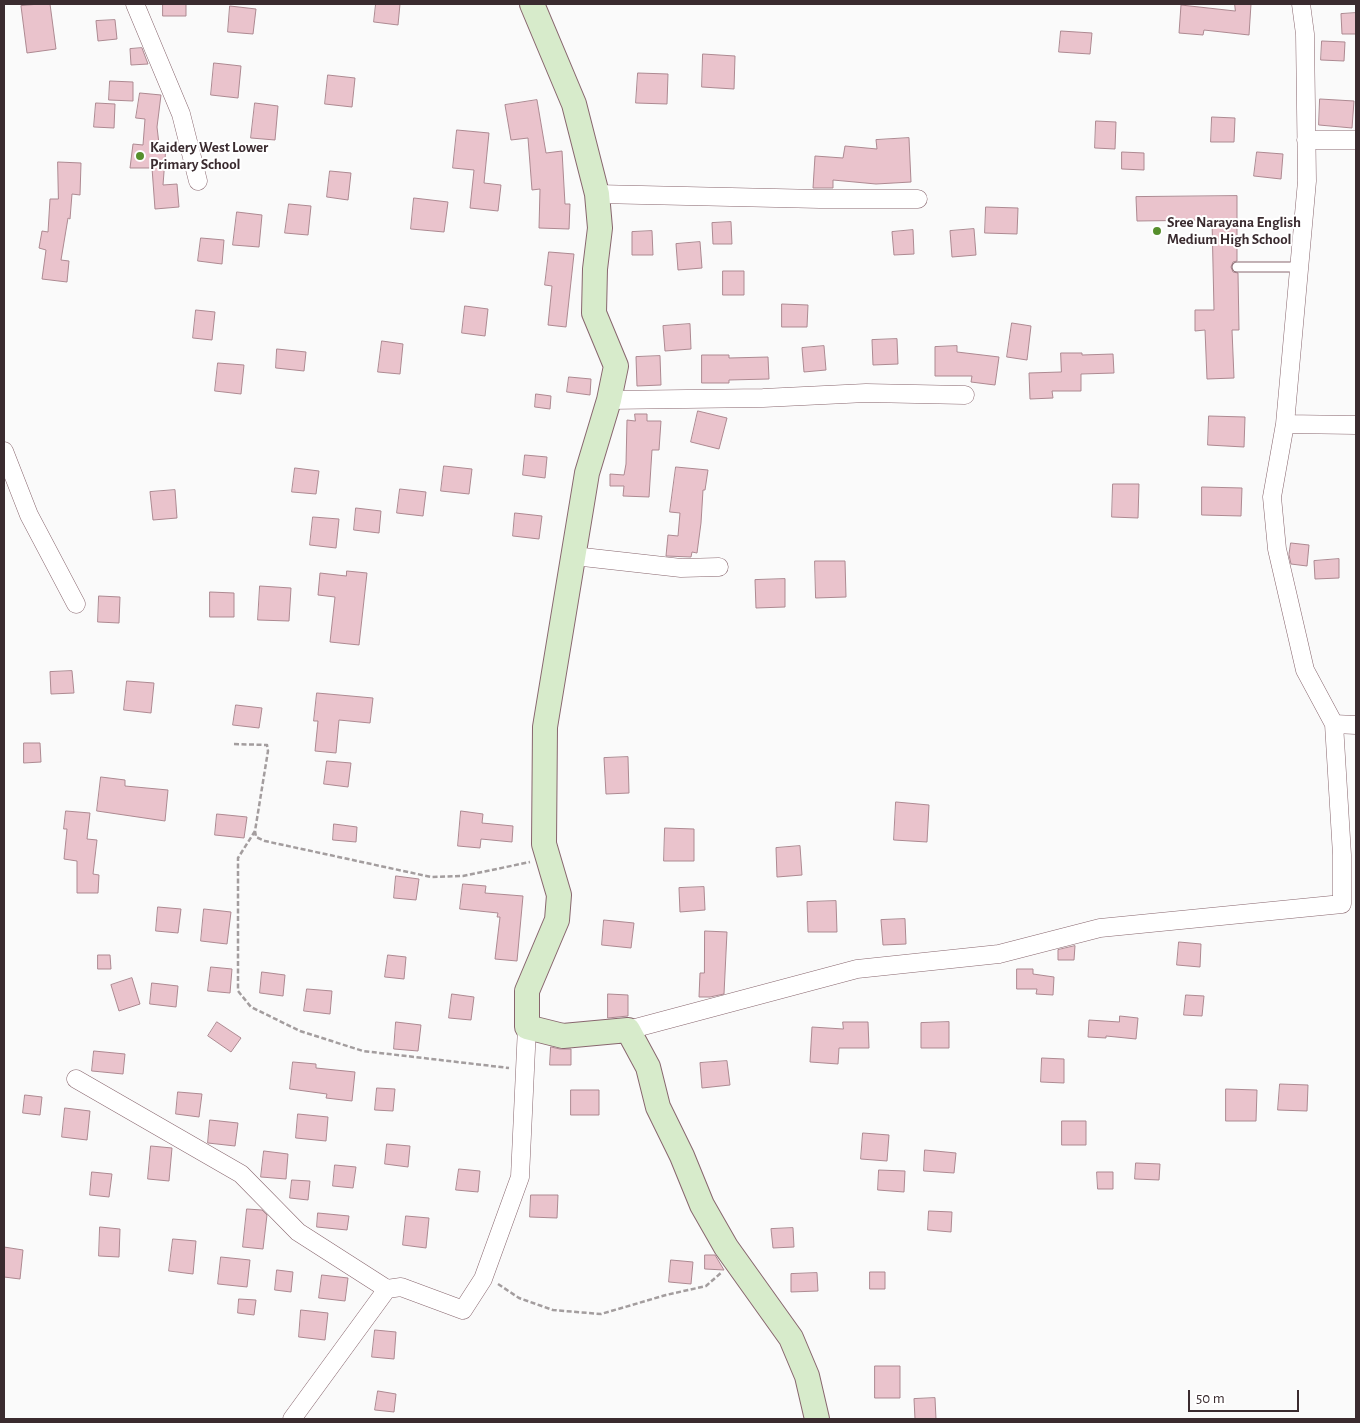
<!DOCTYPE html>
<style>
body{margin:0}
#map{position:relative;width:1360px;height:1423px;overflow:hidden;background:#fafafa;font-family:"Alegreya Sans",sans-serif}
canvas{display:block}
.frame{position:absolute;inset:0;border:5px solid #3a2b2f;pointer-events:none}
.scale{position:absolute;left:1188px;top:1390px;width:111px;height:22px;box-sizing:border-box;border:2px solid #3a2b2f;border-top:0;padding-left:6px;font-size:15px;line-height:18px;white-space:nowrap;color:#3a2b2f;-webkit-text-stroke:4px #fff;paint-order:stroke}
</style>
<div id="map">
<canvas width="1360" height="1423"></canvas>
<div class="frame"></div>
<div class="scale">50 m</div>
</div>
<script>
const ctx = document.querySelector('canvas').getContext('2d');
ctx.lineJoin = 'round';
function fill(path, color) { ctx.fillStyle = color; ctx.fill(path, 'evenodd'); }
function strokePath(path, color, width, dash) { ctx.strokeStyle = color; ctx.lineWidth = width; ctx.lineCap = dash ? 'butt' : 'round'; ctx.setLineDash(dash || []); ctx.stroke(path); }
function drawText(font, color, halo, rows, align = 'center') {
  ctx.font = font + ' "Alegreya Sans",sans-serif'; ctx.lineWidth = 4; ctx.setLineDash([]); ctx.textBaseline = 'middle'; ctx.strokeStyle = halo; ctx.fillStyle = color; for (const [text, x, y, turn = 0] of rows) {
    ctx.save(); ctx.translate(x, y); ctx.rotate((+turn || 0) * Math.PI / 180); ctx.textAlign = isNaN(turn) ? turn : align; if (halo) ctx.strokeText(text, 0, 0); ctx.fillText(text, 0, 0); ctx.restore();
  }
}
const building = new Path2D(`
 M40,4H50L56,49L27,53L21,6Z
 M163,4H186V16H163Z
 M376,4H400L398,25L374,22Z
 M1235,4H1251L1249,35L1204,30L1203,35L1179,33L1181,5L1235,11Z
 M230,6L256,9L253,34L228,32Z
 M1356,13V34H1342L1341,14Z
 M115,20L117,39L98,41L96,21Z
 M1061,31L1092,33L1090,54L1059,52Z
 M1322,41L1345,42L1344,61L1321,60Z
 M142,48L148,64L131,65L130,49Z
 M703,54L735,56L734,89L702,87Z
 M214,63L241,66L238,98L211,95Z
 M638,73L668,74L667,104L636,103Z
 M328,75L355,78L352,107L325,104Z
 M110,81L133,82V101L109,100Z
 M140,93L161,95L157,127L159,144L166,146L163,185L177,184L179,207L155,209L152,168H130L133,144L143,145L145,119L136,118Z
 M1320,99L1354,101L1352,128L1319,125Z
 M537,100L546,153L562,151L565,204H570L569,229L539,228L540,189L532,190L528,138L511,140L505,105Z
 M96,103L115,104L114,128L94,127Z
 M255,103L278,106L275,140L251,138Z
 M1212,117L1235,118L1234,142H1211Z
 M1096,121L1116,122L1115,149L1095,148Z
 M457,130L489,133L484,183L501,185L498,211L470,208L474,170L453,168Z
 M909,138L911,182L876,184L833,180V188H813L815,156L843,158L845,146L877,149L876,140Z
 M1122,152L1144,153V170L1122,169Z
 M1257,152L1283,154L1281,179L1254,176Z
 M58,162L81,163L80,195L72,194L70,219L68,218L61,260L69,261L67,282L42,279L46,250L39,248L42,231L48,232L50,199H58Z
 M330,171L351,173L348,200L327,197Z
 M1237,196V261L1233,262L1231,267L1233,272L1238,273L1239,330H1232L1234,378L1207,379L1205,330L1195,331V310H1214L1212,220L1137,221L1136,197Z
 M414,198L448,202L444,232L411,229Z
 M289,204L311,206L308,235L285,233Z
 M986,207L1018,208L1017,234L985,233Z
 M237,212L262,215L259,247L233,245Z
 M731,222L732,244H713L712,223Z
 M974,229L976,255L952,257L950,231Z
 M913,230L914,254L894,255L892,232Z
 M652,231L653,255H632V232Z
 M201,238L224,240L222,264L198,261Z
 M700,242L702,268L678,270L676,244Z
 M549,252L574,254L566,327L548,325L552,286L545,285Z
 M723,271H744V295H723Z
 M782,304L808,305L807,327H782Z
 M465,306L488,309L485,336L462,333Z
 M196,310L215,312L212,340L193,338Z
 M1012,323L1031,326L1027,360L1007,357Z
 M690,324L691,349L665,351L663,326Z
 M897,339L898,364L873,365L872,340Z
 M382,341L403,344L400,374L378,372Z
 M824,346L826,370L804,372L802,348Z
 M957,346V352L999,357L995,385L971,382L972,376H935V347Z
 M277,349L306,352L304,371L276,368Z
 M1061,353H1082V355L1113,354L1114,373L1081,374V391H1052L1053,398L1030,399L1029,373L1061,372Z
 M702,355H729V358L768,357L769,379L729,380V383H702Z
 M660,356L661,385L637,386L636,357Z
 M218,363L244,365L241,394L215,391Z
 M569,377L591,379L590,395L567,392Z
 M536,394L551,396L550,409L535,407Z
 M698,411L727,418L719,449L691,442Z
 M635,414H647V421H661L659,450H652L649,497L623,496L624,486H610V474L624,475L626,464L627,420L635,421Z
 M1209,416L1245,417L1244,447L1208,445Z
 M525,455L547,457L545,478L523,475Z
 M444,466L472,469L469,494L441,491Z
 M676,467L708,470L705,490H703L701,523L697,553L692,552L691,557L666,556L668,535L678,536L680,513L670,512Z
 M295,468L319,471L316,494L292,492Z
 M1113,484H1139L1138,518L1112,517Z
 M1202,487L1242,488L1241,516L1202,515Z
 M400,489L426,492L423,516L397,513Z
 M175,490L177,518L153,520L150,492Z
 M356,508L381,511L379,533L354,530Z
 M515,513L542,516L539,539L513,536Z
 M313,517L339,519L336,548L310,545Z
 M1291,543L1309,545L1307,566L1291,564L1289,555Z
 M1339,559V578L1315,579L1314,561Z
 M815,561H845L846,597L816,598Z
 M347,571L367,573L359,645L330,642L335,597L318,595L320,573L346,576Z
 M785,579V607L756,608L755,580Z
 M260,586L291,588L289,621L258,620Z
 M210,592L234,593V617H210Z
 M99,596L120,597L119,623L98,622Z
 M72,671L74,693L51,694L50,672Z
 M127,681L154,683L151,713L124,710Z
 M317,693L373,698L370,723L339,720L336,753L315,751L318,721H314Z
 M236,705L262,708L259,728L233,725Z
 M24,743H40L41,762L24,763Z
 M628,757L629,793L606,794L604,758Z
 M327,761L351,763L348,787L324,784Z
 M101,777L125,780V786L168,790L165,821L97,811Z
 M896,802L929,805L927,842L894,840Z
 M66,811L90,813L87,839L97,840L93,874L99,875L98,893H77V861L64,859L67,829H64Z
 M461,811L483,814L482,823L513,826L512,842L481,839L480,848L458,846Z
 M217,814L247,817L244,838L215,835Z
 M334,824L357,827L356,842L333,840Z
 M665,828L694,829V861H664Z
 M800,846L802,875L777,877L776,848Z
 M396,876L419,879L416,900L394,898Z
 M463,884L486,886L485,893L523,896L517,961L495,959L500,917H497L498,913L460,909Z
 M704,887L705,910L680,912L679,888Z
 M836,901L837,932H808L807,902Z
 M158,907L181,909L178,933L156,931Z
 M204,909L231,912L227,944L201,941Z
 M905,919L906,944L883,945L881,920Z
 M604,920L634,923L631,948L602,945Z
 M705,931L727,932L724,994L710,997H699L700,973H704Z
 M1179,942L1201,944L1200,967L1177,965Z
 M1075,946L1074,960H1058V950Z
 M98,955H110L111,969H98Z
 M388,955L406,957L404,979L385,977Z
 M211,967L232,969L230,993L208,991Z
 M1017,969H1033V974L1054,977L1053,995L1036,994L1037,989H1017Z
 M262,972L285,975L283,996L260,993Z
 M132,978L140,1004L119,1011L111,985Z
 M152,983L178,986L176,1007L150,1004Z
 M307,989L332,991L330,1014L304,1011Z
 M452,994L474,997L471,1020L449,1018Z
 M608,994L628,995V1016L608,1018Z
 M1186,995L1204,996L1202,1016L1184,1015Z
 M1120,1016L1138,1018L1136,1039L1106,1036V1038L1088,1037L1089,1020L1119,1022Z
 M217,1022L241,1038L231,1052L208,1036Z
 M396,1022L421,1025L418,1051L394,1049Z
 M843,1022H868L869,1048H839L838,1064L810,1062L812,1027L843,1029Z
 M949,1022V1048H921V1023Z
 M551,1047L560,1049H571V1065H550Z
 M94,1051L125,1054L123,1074L92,1071Z
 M1042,1058L1064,1059V1083L1041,1082Z
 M727,1061L730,1085L702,1088L700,1063Z
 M293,1062L316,1064V1068L355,1072L352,1101L326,1098L327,1094L290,1089Z
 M1280,1084L1308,1085L1307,1111L1278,1110Z
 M377,1088L395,1089L393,1111L375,1110Z
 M1226,1089L1257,1090L1256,1121H1226Z
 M571,1090H599V1115H571Z
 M178,1092L202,1094L199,1117L176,1114Z
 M25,1095L42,1097L40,1115L23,1113Z
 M65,1108L90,1111L87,1140L62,1137Z
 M298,1114L328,1117L326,1141L296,1138Z
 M210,1120L238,1123L235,1146L208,1143Z
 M1062,1121H1086V1145H1062Z
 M863,1133L889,1135L887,1161L861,1159Z
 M387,1144L410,1146L408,1167L385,1164Z
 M151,1146L172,1148L169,1181L148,1179Z
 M925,1150L956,1153L954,1173L924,1171Z
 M264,1151L288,1154L286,1179L261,1177Z
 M1136,1163L1160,1164L1159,1180L1135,1179Z
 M335,1165L356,1167L353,1188L333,1186Z
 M459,1169L480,1171L478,1192L456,1190Z
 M879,1170L905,1171L904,1192L878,1190Z
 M92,1172L112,1174L109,1197L90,1195Z
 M1097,1172H1113V1189H1098Z
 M292,1180L310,1181L308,1200L290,1198Z
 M531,1195H558L557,1218L530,1217Z
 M247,1209L262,1210L267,1215L263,1249L243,1247Z
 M929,1211L952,1212L951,1232L928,1230Z
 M318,1213L349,1216L347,1230L317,1227Z
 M406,1216L429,1218L426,1248L403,1245Z
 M100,1227L120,1229L119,1257L99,1256Z
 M793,1228L794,1247L773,1248L771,1229Z
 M173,1239L196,1241L193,1274L169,1271Z
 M4,1247L23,1250L20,1279L4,1277Z
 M705,1255H715L724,1270L705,1269Z
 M221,1257L250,1260L247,1287L218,1284Z
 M671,1260L693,1262L691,1284L669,1282Z
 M277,1270L293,1272L291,1292L275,1290Z
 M870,1272H885V1289H870Z
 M817,1273L818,1291L791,1292V1274Z
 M322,1275L348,1278L345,1301L319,1298Z
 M239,1299L256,1300L254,1315L238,1313Z
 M301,1310L328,1313L325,1340L299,1337Z
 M375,1330L396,1332L394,1359L372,1357Z
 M875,1366H900V1398H875Z
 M378,1391L396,1394L394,1412L375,1410Z
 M935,1398L936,1419H915L914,1399Z`);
const path = new Path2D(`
 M234,744L267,745L268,751L255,831L256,837L265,841L431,877L463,876L530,862
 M255,831L238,858V991L251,1007L300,1031L363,1051L509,1068
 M498,1284L519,1298L553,1310L601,1314L666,1295L706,1286L722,1272`);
const lane = new Path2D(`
 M1237,267H1299`);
const street = new Path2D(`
 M135,4L181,114L198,181
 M1301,4L1305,34L1307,181L1285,424L1272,497L1277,549L1305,670L1334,724L1356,725
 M1306,140H1356
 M597,194L820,199H918
 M609,400L763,398L866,393L965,395
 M1285,424L1356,425
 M4,451L29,515L76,604
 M574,556L681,568L719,567
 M628,1030L857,969L999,954L1100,928L1342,904V855L1334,724
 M76,1079L241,1174L298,1232L387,1289
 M292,1419L387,1289L401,1287L463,1310L483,1279L520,1177L527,1027`);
const secondary = new Path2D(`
 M532,4L574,104L597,194L600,228L595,269L594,313L616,366L609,400L587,473L545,727L544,844L559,895L557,920L527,991V1027L563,1036L628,1030L648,1067L658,1107L682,1156L702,1205L726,1247L791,1338L807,1376L817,1419`);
const markers = [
 [140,156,5,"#568f2c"],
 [1157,231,5,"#568f2c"]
];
const poiNames = [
 ["Kaidery West Lower",150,147],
 ["Primary School",150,164],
 ["Sree Narayana English",1167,222],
 ["Medium High School",1167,239]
];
fill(building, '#eac3cc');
strokePath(building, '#ad8991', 1);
strokePath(lane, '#88666e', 11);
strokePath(street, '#88666e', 19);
strokePath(secondary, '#88666e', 26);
strokePath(path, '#a39d9e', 2.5, [5, 2.5]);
strokePath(lane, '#fff', 9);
strokePath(street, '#fff', 18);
strokePath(secondary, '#d7ebcb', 24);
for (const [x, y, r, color] of markers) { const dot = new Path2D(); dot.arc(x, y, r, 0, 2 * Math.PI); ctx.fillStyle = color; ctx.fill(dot); strokePath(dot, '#fff', 2); }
drawText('bold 15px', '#3a2b2f', '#fff', poiNames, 'left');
</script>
